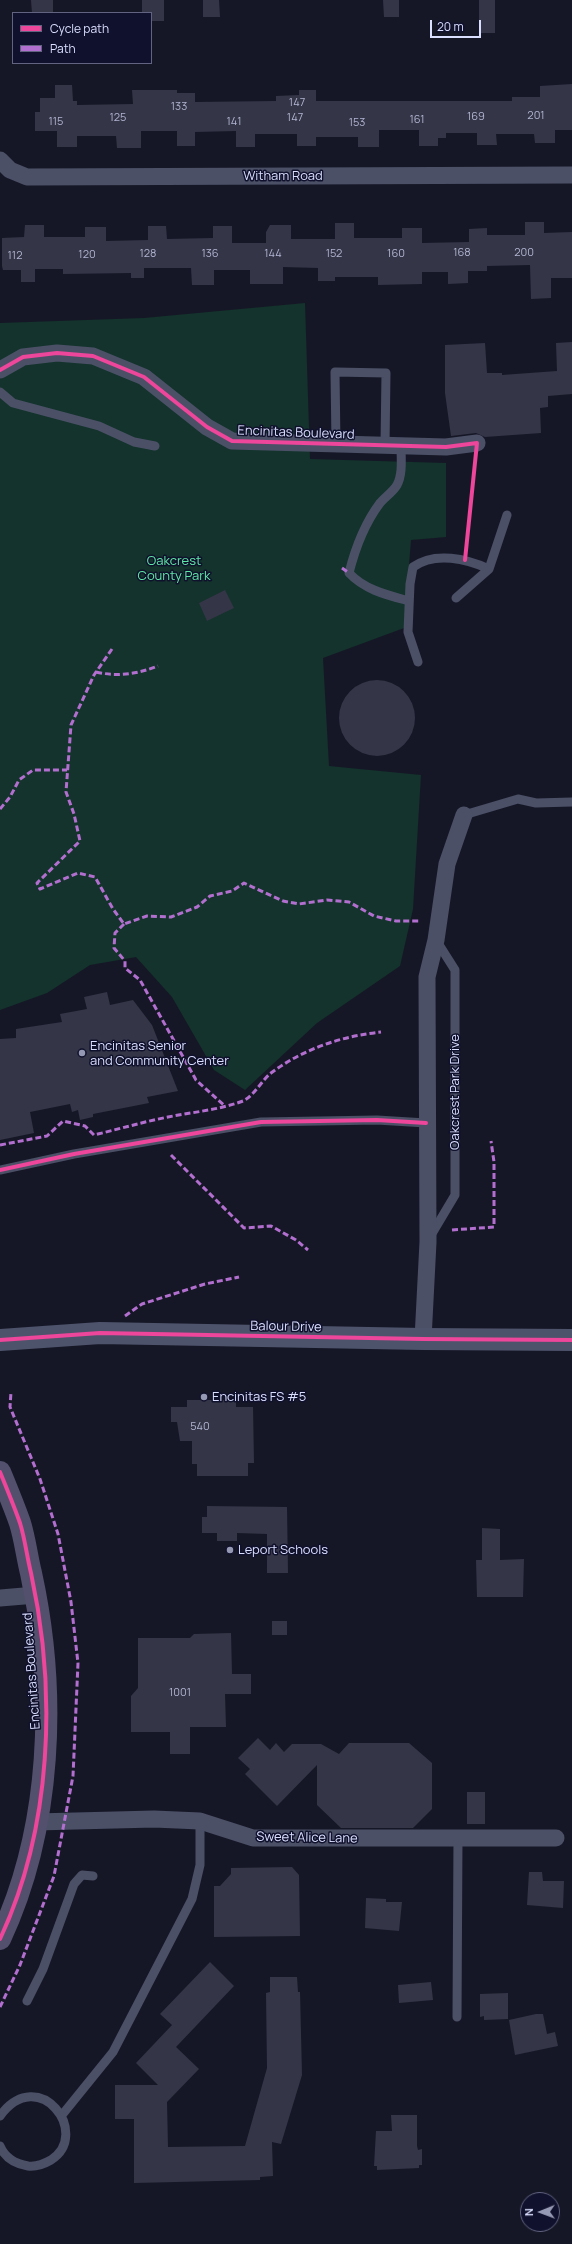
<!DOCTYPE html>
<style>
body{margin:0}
#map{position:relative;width:572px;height:2244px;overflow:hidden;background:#161726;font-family:Manrope,sans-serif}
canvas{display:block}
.legend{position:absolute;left:12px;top:12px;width:140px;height:52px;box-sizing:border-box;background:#10112c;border:1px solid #616380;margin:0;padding:5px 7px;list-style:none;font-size:12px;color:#dbdfff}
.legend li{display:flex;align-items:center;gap:8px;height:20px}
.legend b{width:20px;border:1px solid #616380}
.north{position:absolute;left:520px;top:2192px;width:40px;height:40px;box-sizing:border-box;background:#10112c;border:1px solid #616380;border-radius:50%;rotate:269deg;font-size:11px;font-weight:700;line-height:16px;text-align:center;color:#dbdfff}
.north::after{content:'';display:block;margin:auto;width:14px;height:18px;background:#9699b3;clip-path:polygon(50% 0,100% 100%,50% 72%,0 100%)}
.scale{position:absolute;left:430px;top:20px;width:51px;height:18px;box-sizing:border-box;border:2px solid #dbdfff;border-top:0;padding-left:5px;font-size:12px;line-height:14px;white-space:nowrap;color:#dbdfff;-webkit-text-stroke:3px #10112c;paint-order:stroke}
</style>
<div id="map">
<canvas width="572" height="2244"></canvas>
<ul class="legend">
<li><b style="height:5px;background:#ed469a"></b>Cycle path</li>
<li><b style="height:5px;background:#b36fd0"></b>Path</li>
</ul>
<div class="north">N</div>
<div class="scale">20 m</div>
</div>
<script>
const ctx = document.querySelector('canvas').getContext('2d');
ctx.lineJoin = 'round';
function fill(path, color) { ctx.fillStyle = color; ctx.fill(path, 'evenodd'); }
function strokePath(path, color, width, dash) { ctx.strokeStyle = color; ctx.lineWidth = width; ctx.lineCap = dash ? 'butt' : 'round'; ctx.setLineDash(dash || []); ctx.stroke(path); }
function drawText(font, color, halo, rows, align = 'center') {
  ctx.font = font + ' Manrope,sans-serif'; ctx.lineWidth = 3; ctx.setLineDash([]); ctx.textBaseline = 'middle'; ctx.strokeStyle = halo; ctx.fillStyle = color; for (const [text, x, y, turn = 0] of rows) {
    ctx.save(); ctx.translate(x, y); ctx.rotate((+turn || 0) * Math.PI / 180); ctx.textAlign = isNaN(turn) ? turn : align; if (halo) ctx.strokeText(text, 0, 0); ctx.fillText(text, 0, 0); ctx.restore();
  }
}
const green = new Path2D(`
 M305,303L310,459L446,463V537L411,540L404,628L323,658L329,766L421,775L413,909L400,966L317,1023L245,1090L214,1070L172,997L136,957L90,965L47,993L0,1010V323L144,318Z`);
const building = new Path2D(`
 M31,0H53V13H32Z
 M142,0H164V21H151V13H142Z
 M203,0H219L220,17H203Z
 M383,0H399V17H384Z
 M479,0H495V33H479Z
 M572,84V130H555V143H535L534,134H496L497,145H477V133H446V138H438V146H419V130H379V147H358V137H316V146H297V134H255V147H236V131L195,132V146H177V131H141V148H117L116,136H77V147H57V131H35V112H40V98H55V85H72L73,101H77V105L133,104L132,90H177V93H195V102L276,101V96L299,95V90H316V101H512V97H540V86Z
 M525,222H544V233L572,232V278H551V298L531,299L530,265L487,266V271H468V283L448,284V272H422V284L378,285V277H335V281H318V268L283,267V284H250V270H214V285H192L191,268H144V278H131V273L63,274V269H35V282H21V270H3L2,266V238L24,237L25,225H44V237H85V227H106V241L148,240V226H166L167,239L213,238V226H232V243H266V232L270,225H291V239H335V223H354V238H402V228H422V243L469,242V229L487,228V235H525Z
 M572,342V394L548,396V407L540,408L541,433L485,437L476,433L451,436L445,393V345L485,343L487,373H502V375L557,371L556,343Z
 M225,590L234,608L207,621L199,603Z
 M339 718a38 38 0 1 1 76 0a38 38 0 1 1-76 0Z
 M107,992L110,1005L133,1000L152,1025L178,1091L147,1097L149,1103L93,1114V1117L80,1120L78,1110L72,1112L70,1104L30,1112L34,1133L0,1140V1039L16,1038V1029L62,1022L60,1014L87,1009L84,997Z
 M187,1400H236V1407H253L254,1463H248V1476H197V1464H192V1441H180L177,1422H171V1407H187Z
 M207,1506L287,1507L288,1573H267V1534L237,1533V1541H217V1533H202V1517H207Z
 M482,1528L500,1529V1560L524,1559L523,1597H477L476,1560H482Z
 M272,1621H287V1635H272Z
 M231,1633L232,1674H251V1694H225L226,1727H190V1754H170V1732H131V1696L138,1688V1638H190L194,1634Z
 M258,1738L270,1750L276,1743L284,1752L292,1744H321L339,1754L349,1743H409L432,1763V1809L413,1828H341L317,1805V1765L277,1806L245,1774L250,1769L238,1758Z
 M467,1792H485V1824H467Z
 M292,1867L299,1875L300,1936L214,1937V1886H220L231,1874V1868Z
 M529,1872H542L543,1881H564L563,1908L527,1905Z
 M366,1898L386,1899V1902H402L399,1931L365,1928Z
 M210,1962L234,1986L176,2047L199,2069L167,2102L168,2147L245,2146L267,2068L266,1993L270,1992V1977H297L298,1992H300L302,2075L281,2144L272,2142L273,2176L260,2177V2180L134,2183V2119H115V2085H158L136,2063L172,2025L160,2014Z
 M431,1982L433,2000L399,2003L398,1985Z
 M508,1993V2019L484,2020V2016L480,2017V1994Z
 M536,2014H543L547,2034L555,2032L558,2046L515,2055L509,2020Z
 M391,2115H417V2146L418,2150L422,2149V2165H419V2168L377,2170V2166H374L376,2131H392Z`);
const lane = new Path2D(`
 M0,392L13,403L99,426L134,442L155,446
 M336,444L335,372L386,373L385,445
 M401,446C401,458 403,474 397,485C393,492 385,497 380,503C365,523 355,549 349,573C365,590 387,595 409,601
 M456,598L489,569L507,515
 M418,662L408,632L410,584L413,567C435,551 467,559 489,569
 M464,815L518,799L536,803L572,802
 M0,1170L74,1154L261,1122L377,1120L426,1123
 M430,1237L455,1195V970L436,940
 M27,2001L43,1969L74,1884L82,1875L93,1876
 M457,2017L458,1838
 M62,2115L113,2052L192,1899L200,1865V1821
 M0,2116C39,2063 92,2134 51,2160C44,2164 36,2167 28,2166C16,2164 5,2158 0,2146`);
const street = new Path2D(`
 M0,160L10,170L27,177L572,175
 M0,370L23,357L57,353L93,356L144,377L207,427L232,441L446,447L477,443
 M423,1339L428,1242L427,977L436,940L447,864L464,815
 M0,1598L36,1595
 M36,1822L154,1819L200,1821L253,1838H556`);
const secondary = new Path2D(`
 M0,1340L100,1333L423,1339L572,1340`);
const primary = new Path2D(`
 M0,1472C7,1489 14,1506 20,1523C25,1539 27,1557 31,1573C57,1692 52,1828 0,1939`);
const quiet = new Path2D(`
 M342,568L349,573
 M112,649L94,675L71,725L66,792L74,814L80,841L37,883L40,889L78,873L95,877L113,909L124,924L147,916L171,917L197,907L210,896L232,891L244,883L283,901L299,904L327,900L349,902L374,916L396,921H420
 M96,672C118,677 137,674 158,666
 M0,809L10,797L19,780L33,770H67
 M124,924L115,933L114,948L125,961V968L140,980L196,1080L225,1106
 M0,1145L47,1136L63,1121L85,1126L94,1135C119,1129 143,1122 168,1117C193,1112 219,1110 243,1101C254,1096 262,1080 271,1073C303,1049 342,1036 381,1032
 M171,1155L244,1228L271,1226L296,1240L308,1250
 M452,1230L494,1227V1162L491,1141
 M125,1316L142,1304L205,1284L239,1277
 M0,2007L20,1965L54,1876L73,1776L78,1663L71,1602L58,1534L40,1479L10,1407L11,1392`);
const cycleway = new Path2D(`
 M0,370L23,357L57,353L93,356L144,377L207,427L232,441L446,447L477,443L465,560
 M0,1170L74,1154L261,1122L377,1120L426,1123
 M0,1340L100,1333L423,1339L572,1340
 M0,1472C7,1489 14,1506 20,1523C25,1539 27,1557 31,1573C57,1692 52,1828 0,1939`);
const markers = [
 [82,1053,4,"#9699b3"],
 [204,1397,4,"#9699b3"],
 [230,1550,4,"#9699b3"]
];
const numberNames = [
 ["147",297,103],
 ["133",179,107],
 ["201",536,116],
 ["169",476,117],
 ["125",118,118],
 ["147",295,118],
 ["161",417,120],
 ["115",56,122],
 ["141",234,122],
 ["153",357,123],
 ["168",462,253],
 ["200",524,253],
 ["128",148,254],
 ["136",210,254],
 ["144",273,254],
 ["152",334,254],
 ["160",396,254],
 ["120",87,255],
 ["112",15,256],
 ["540",200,1427],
 ["1001",180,1693]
];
const streetNames = [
 ["Witham Road",283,176],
 ["Encinitas Boulevard",296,433,2],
 ["Oakcrest Park Drive",455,1092,-90],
 ["Balour Drive",286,1327,1],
 ["Encinitas Boulevard",32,1671,-94],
 ["Sweet Alice Lane",307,1838,1]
];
const parkNames = [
 ["Oakcrest",174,561],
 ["County Park",174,576]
];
const poiNames = [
 ["Encinitas Senior",90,1046],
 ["and Community Center",90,1061],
 ["Encinitas FS #5",212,1397],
 ["Leport Schools",238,1550]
];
fill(green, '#13332c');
fill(building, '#343547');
strokePath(lane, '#4b5067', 9);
strokePath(street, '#4b5067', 17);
strokePath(secondary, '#4e536c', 22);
strokePath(primary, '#53506d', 22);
strokePath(quiet, '#b36fd0', 3, [6, 3]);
strokePath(cycleway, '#ed469a', 4);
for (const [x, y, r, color] of markers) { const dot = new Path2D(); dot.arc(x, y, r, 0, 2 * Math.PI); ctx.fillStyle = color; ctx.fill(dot); strokePath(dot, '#10112c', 1.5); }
drawText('11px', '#b1b4d1', null, numberNames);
drawText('13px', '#dbdfff', '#10112c', streetNames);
drawText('13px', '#5ee8a6', '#10112c', parkNames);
drawText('13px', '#dbdfff', '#10112c', poiNames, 'left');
</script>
